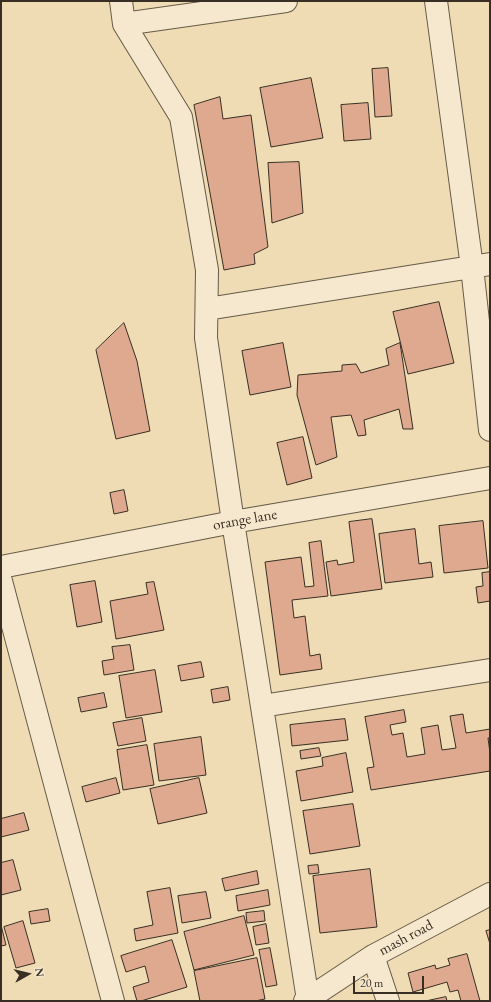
<!DOCTYPE html>
<style>
body{margin:0}
#map{position:relative;width:491px;height:1002px;overflow:hidden;background:#efdcb4;font-family:"EB Garamond",serif}
canvas{display:block}
.frame{position:absolute;inset:0;border:2px solid #382e23;pointer-events:none}
.north{position:absolute;left:8px;top:954px;width:40px;height:40px;-webkit-text-stroke:3px #f5e8ce;paint-order:stroke;rotate:82deg;font-size:11px;font-weight:700;line-height:16px;text-align:center;color:#382e23}
.north::after{content:'';display:block;margin:auto;width:14px;height:18px;background:#382e23;clip-path:polygon(50% 0,100% 100%,50% 72%,0 100%)}
.scale{position:absolute;left:353px;top:976px;width:71px;height:18px;box-sizing:border-box;border:2px solid #382e23;border-top:0;padding-left:5px;font-size:12px;line-height:14px;white-space:nowrap;color:#382e23;-webkit-text-stroke:3px #f5e8ce;paint-order:stroke}
</style>
<div id="map">
<canvas width="491" height="1002"></canvas>
<div class="frame"></div>
<div class="north">N</div>
<div class="scale">20 m</div>
</div>
<script>
const ctx = document.querySelector('canvas').getContext('2d');
ctx.lineJoin = 'round';
function fill(path, color) { ctx.fillStyle = color; ctx.fill(path, 'evenodd'); }
function strokePath(path, color, width, dash) { ctx.strokeStyle = color; ctx.lineWidth = width; ctx.lineCap = dash ? 'butt' : 'round'; ctx.setLineDash(dash || []); ctx.stroke(path); }
function drawText(font, color, halo, rows, align = 'center') {
  ctx.font = font + ' "EB Garamond",serif'; ctx.lineWidth = 3; ctx.setLineDash([]); ctx.textBaseline = 'middle'; ctx.strokeStyle = halo; ctx.fillStyle = color; for (const [text, x, y, turn = 0] of rows) {
    ctx.save(); ctx.translate(x, y); ctx.rotate((+turn || 0) * Math.PI / 180); ctx.textAlign = isNaN(turn) ? turn : align; if (halo) ctx.strokeText(text, 0, 0); ctx.fillText(text, 0, 0); ctx.restore();
  }
}
const building = new Path2D(`
 M388,68L392,116L375,117L372,69Z
 M311,78L323,138L271,147L260,88Z
 M220,97L223,119L251,115L268,247L254,254L255,264L224,270L194,105Z
 M368,103L371,139L344,141L341,105Z
 M299,162L303,213L272,223L268,163Z
 M439,302L454,363L408,374L393,312Z
 M124,323L137,361L150,431L116,439L96,350Z
 M283,343L291,387L250,395L242,351Z
 M400,343L413,429H403L399,409L364,420L366,435L358,436L351,415L331,417L337,457L316,465L297,395L298,375L342,371V365L356,364L361,373L389,365L386,349Z
 M303,437L312,478L287,485L277,443Z
 M124,490L128,511L114,514L110,493Z
 M372,519L382,589L331,596L326,562L337,560L338,565L354,562L349,522Z
 M483,521L488,568L444,573L439,526Z
 M415,529L419,564L431,562L433,577L385,583L379,534Z
 M321,541L328,596L292,600L294,618L305,616L310,656L320,654L322,669L280,675L265,562L301,557L305,587L314,586L309,543Z
 M490,572V601L478,603L476,587L483,586L482,573Z
 M95,581L102,622L77,627L70,585Z
 M154,582L164,630L116,639L110,601L148,594L146,583Z
 M130,645L134,670L104,675L102,661L114,659L112,647Z
 M201,662L204,677L181,681L178,666Z
 M155,670L162,712L126,718L119,676Z
 M228,687L230,700L213,703L211,690Z
 M104,693L107,707L81,712L78,698Z
 M404,710L406,722L390,725L392,735L403,733L407,757L425,754L421,728L438,725L442,750L456,748L450,716L463,714L466,733L490,729V738H488L490,753V771L371,790L367,768L374,767L365,717Z
 M142,718L146,741L118,746L113,723Z
 M345,719L348,740L292,746L290,725Z
 M201,737L206,775L159,781L154,744Z
 M147,745L154,785L123,790L117,750Z
 M319,748L321,756L301,759L300,751Z
 M346,753L353,792L301,801L296,771L323,766L322,758Z
 M116,778L120,793L86,802L82,787Z
 M199,778L207,813L158,824L150,789Z
 M353,804L360,846L310,854L303,811Z
 M24,813L29,830L1,837V819Z
 M13,860L21,890L1,895V863Z
 M318,865L319,873L309,874L308,866Z
 M370,869L377,927L320,933L313,876Z
 M257,871L259,884L225,891L222,879Z
 M170,888L178,933L136,941L134,929L153,925L147,892Z
 M268,890L270,905L238,911L236,896Z
 M206,892L211,918L182,923L178,896Z
 M48,909L50,921L31,924L29,912Z
 M264,911L265,921L247,923L246,913Z
 M244,916L254,955L194,970L184,932Z
 M23,921L35,963L16,968L4,927Z
 M266,924L269,943L256,945L253,927Z
 M1,925L6,945L1,946Z
 M490,930V944L486,931Z
 M172,940L187,987L141,1001H137L133,987L149,982L145,966L126,972L121,956Z
 M270,948L277,985L266,987L259,950Z
 M467,954L480,1001H461L458,990L450,992L447,982L413,992L408,973L435,965L436,969L450,965L448,959Z
 M257,958L265,999L255,1001H200L194,971Z
 M446,997L447,1001H426Z`);
const street = new Path2D(`
 M121,1L124,24L181,117L207,270L206,338L233,522L308,1000
 M436,1L472,267L490,430
 M124,24L286,1
 M207,309L490,264
 M1,567L233,522L490,478
 M1,581L113,1001
 M262,706L490,670
 M373,956L388,1001
 M305,1001L373,956L490,894`);
const streetNames = [
 ["orange lane",245,520,-10],
 ["mash road",406,938,-28]
];
fill(building, '#dea98f');
strokePath(building, '#382e23', 1);
strokePath(street, '#665a47', 24);
strokePath(street, '#f5e8ce', 22);
drawText('15px', '#382e23', '#f5e8ce', streetNames);
</script>
